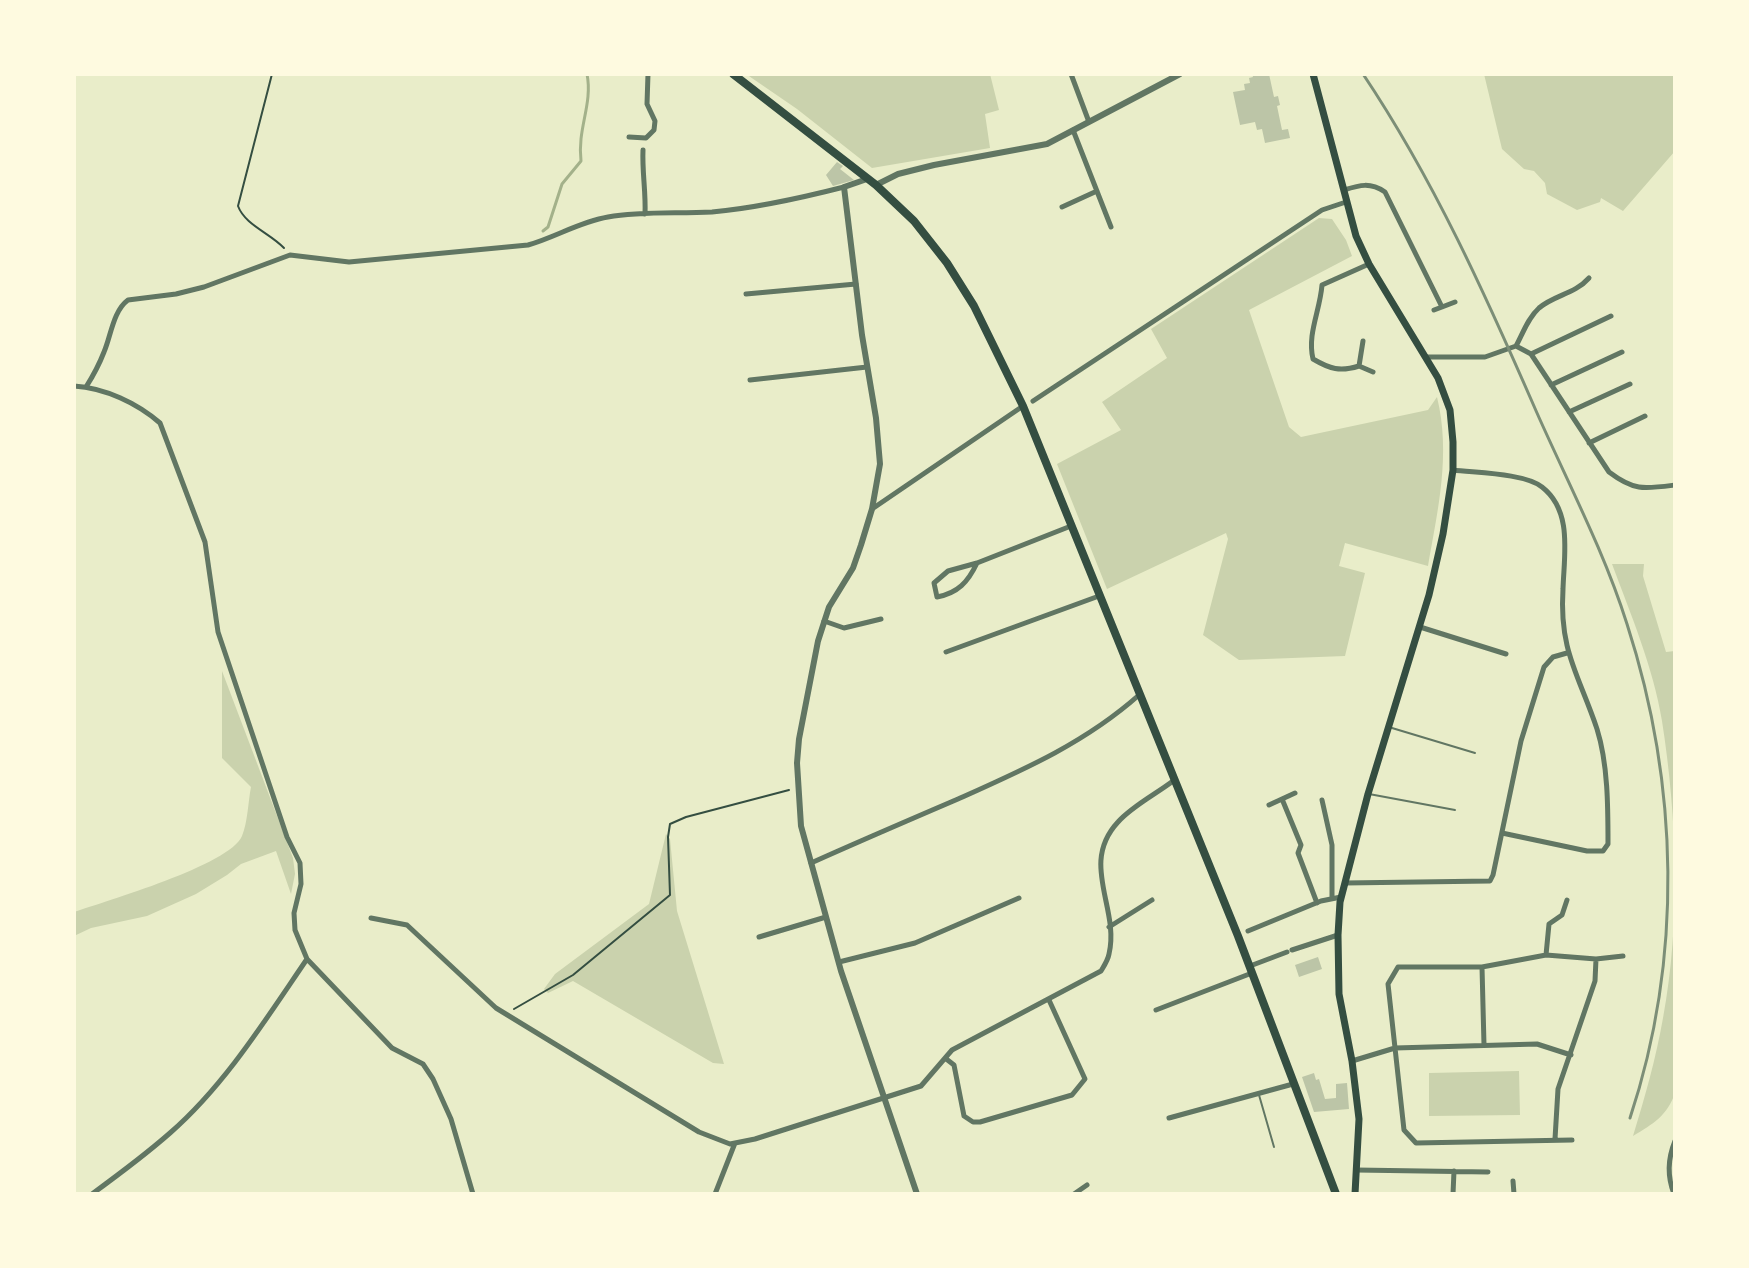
<!DOCTYPE html>
<style>
body{margin:0}
#map{position:relative;width:1749px;height:1268px;overflow:hidden;background:#e9edc9;font-family:Commissioner,sans-serif}
canvas{display:block}
.frame{position:absolute;inset:0;border:76px solid #fefae0;pointer-events:none}
</style>
<div id="map">
<canvas width="1749" height="1268"></canvas>
<div class="frame"></div>
</div>
<script>
const ctx = document.querySelector('canvas').getContext('2d');
ctx.lineJoin = 'round';
function fill(path, color) { ctx.fillStyle = color; ctx.fill(path, 'evenodd'); }
function strokePath(path, color, width, dash) { ctx.strokeStyle = color; ctx.lineWidth = width; ctx.lineCap = dash ? 'butt' : 'round'; ctx.setLineDash(dash || []); ctx.stroke(path); }
const green = new Path2D(`
 M746,74H990L999,110L985,114L990,148L872,168L797,109Z
 M1484,74H1675V151L1623,211L1601,198L1600,202L1577,210L1547,194L1545,183L1534,171L1524,169L1502,149Z
 M1319,218L1332,219L1346,240L1352,256L1249,310L1289,427L1301,437L1428,410L1437,397C1451,454 1438,509 1428,566L1345,543L1339,566L1365,573L1345,656L1239,660L1203,635L1228,539L1226,533L1107,589L1057,464L1121,430L1102,402L1167,358L1151,329Z
 M1612,564H1644L1643,576L1666,652L1675,651V1093C1667,1116 1653,1124 1633,1136C1645,1097 1656,1058 1663,1018C1681,922 1677,817 1662,721C1653,667 1631,615 1612,564Z
 M222,671L293,858L295,874L291,894L276,851L241,864L227,875L196,894L147,916L91,928L74,936V912C106,901 230,865 242,836C248,821 248,802 251,787L222,758Z
 M666,834L670,839L677,911L724,1064L713,1063L573,981L548,993L544,989L555,974L649,904Z
 M1519,1071L1520,1115L1429,1116V1073Z`);
const stream = new Path2D(`
 M543,231L548,227L562,184L581,161C577,129 593,104 587,74`);
const building = new Path2D(`
 M1252,74H1269L1274,97L1278,96L1280,105L1277,106L1282,130L1288,129L1290,138L1265,143L1262,129L1257,130L1255,122L1240,125L1233,92L1245,90L1244,84L1250,83L1249,78L1253,77Z
 M837,162L843,166L840,169L854,180L833,186L826,175Z
 M1318,957L1322,969L1299,977L1295,965Z
 M1314,1073L1316,1080L1319,1079L1325,1099L1336,1098V1084L1347,1083L1349,1109L1314,1112L1302,1077Z`);
const path = new Path2D(`
 M272,74L238,206C245,225 270,233 284,248
 M514,1009L573,975L670,895L668,837L670,824L686,817L789,790`);
const service = new Path2D(`
 M1392,728L1475,753
 M1369,794L1455,810
 M1259,1095L1274,1147`);
const minor = new Path2D(`
 M1071,74L1089,122
 M1073,130L1111,227
 M629,137L646,138L654,130L655,121L647,104L648,74
 M643,150C642,172 646,192 645,214
 M1344,190C1360,185 1370,182 1385,192L1442,307L1434,310
 M1062,207L1097,191
 M1369,264L1322,285C1320,311 1307,334 1313,359C1330,369 1340,372 1359,366L1373,372
 M746,294L856,284
 M1442,307L1455,302
 M1516,346C1523,333 1528,318 1539,308C1554,295 1575,294 1589,278
 M1531,354L1611,316
 M1427,357H1485L1516,346L1531,354L1609,472C1634,491 1644,489 1675,485
 M1359,366L1363,341
 M750,380L867,367
 M1551,385L1622,352
 M74,386C105,388 137,403 160,423L205,542L218,632L287,837L300,863L301,884L294,913L295,930L307,959L392,1048L423,1064L433,1079L451,1119L473,1194
 M86,387C93,376 99,365 104,352C111,336 113,311 128,300L176,294L204,287L290,255L349,262L528,245C556,237 579,222 608,217C642,211 678,214 712,212C756,208 801,198 844,187
 M1033,401L1322,210L1346,202
 M1569,412L1630,384
 M1589,443L1645,416
 M1453,470C1475,473 1524,473 1542,487C1573,511 1564,555 1563,589C1559,651 1579,675 1597,729C1608,764 1608,807 1608,844L1603,851H1587L1502,833
 M872,509L1023,406
 M977,563C968,582 958,593 937,597L934,583L948,571L977,563L1071,526
 M824,621L844,628L881,619
 M1420,627L1506,654
 M946,652L1099,596
 M1282,799L1301,845L1298,853L1317,903
 M1322,800L1332,845V898
 M1269,805L1295,793
 M811,863C860,841 909,820 958,799C1023,770 1085,743 1139,695
 M1345,883L1490,881L1493,875L1521,741L1544,667L1553,657L1567,653
 M371,918L407,925L496,1008L699,1132L730,1144L755,1139L921,1086L952,1050L1101,971C1104,966 1108,960 1109,954C1120,908 1079,864 1118,822C1132,806 1156,794 1173,781
 M1109,927L1152,900
 M1248,931L1321,901L1341,897
 M759,937L826,917
 M1292,950L1338,935
 M1546,955L1549,924L1562,915L1567,900
 M839,962L915,943L1019,898
 M1250,966L1287,952
 M1482,967L1484,1045
 M1156,1010L1252,973
 M945,1058L954,1065L964,1116L973,1122H980L1072,1095L1085,1079L1049,1000
 M1352,1061L1395,1048L1537,1044L1571,1055
 M1169,1118L1293,1084
 M1555,1139L1558,1089L1595,981L1596,959
 M1572,1140L1416,1143L1404,1130L1388,984L1398,967H1482L1546,955L1596,959L1623,956
 M1356,1170L1488,1172
 M1513,1181L1514,1194
 M92,1194C118,1175 145,1155 170,1133C225,1085 266,1019 307,959
 M715,1194L735,1143
 M1074,1194L1087,1185
 M1453,1194L1454,1171
 M1674,1194C1667,1176 1668,1158 1675,1141`);
const tertiary = new Path2D(`
 M867,179L844,187L862,335L876,418L880,464L872,509L861,545L853,568L829,607L818,641L799,739L797,763L801,826L841,971L917,1194
 M876,185L898,174L934,165L1047,144L1180,74`);
const primary = new Path2D(`
 M1313,74L1356,236L1369,264L1438,378L1450,410L1453,442V470L1443,534L1429,595L1368,794L1340,902L1338,935L1339,994L1352,1061L1359,1119L1355,1194`);
const trunk = new Path2D(`
 M733,74L876,185L914,221L947,263L974,306L1023,406L1238,936L1336,1194`);
const rail = new Path2D(`
 M1363,74C1434,180 1486,296 1537,413C1568,483 1604,551 1627,624C1679,785 1683,958 1630,1118`);
fill(green, '#cad2ad');
strokePath(stream, '#a3b18a', 3);
fill(building, '#bcc5a7');
strokePath(path, '#344e41', 2);
strokePath(service, '#617663', 2);
strokePath(minor, '#617663', 5);
strokePath(tertiary, '#617663', 6);
strokePath(primary, '#344e41', 7);
strokePath(trunk, '#344e41', 8);
strokePath(rail, '#7c8e77', 3);
</script>
